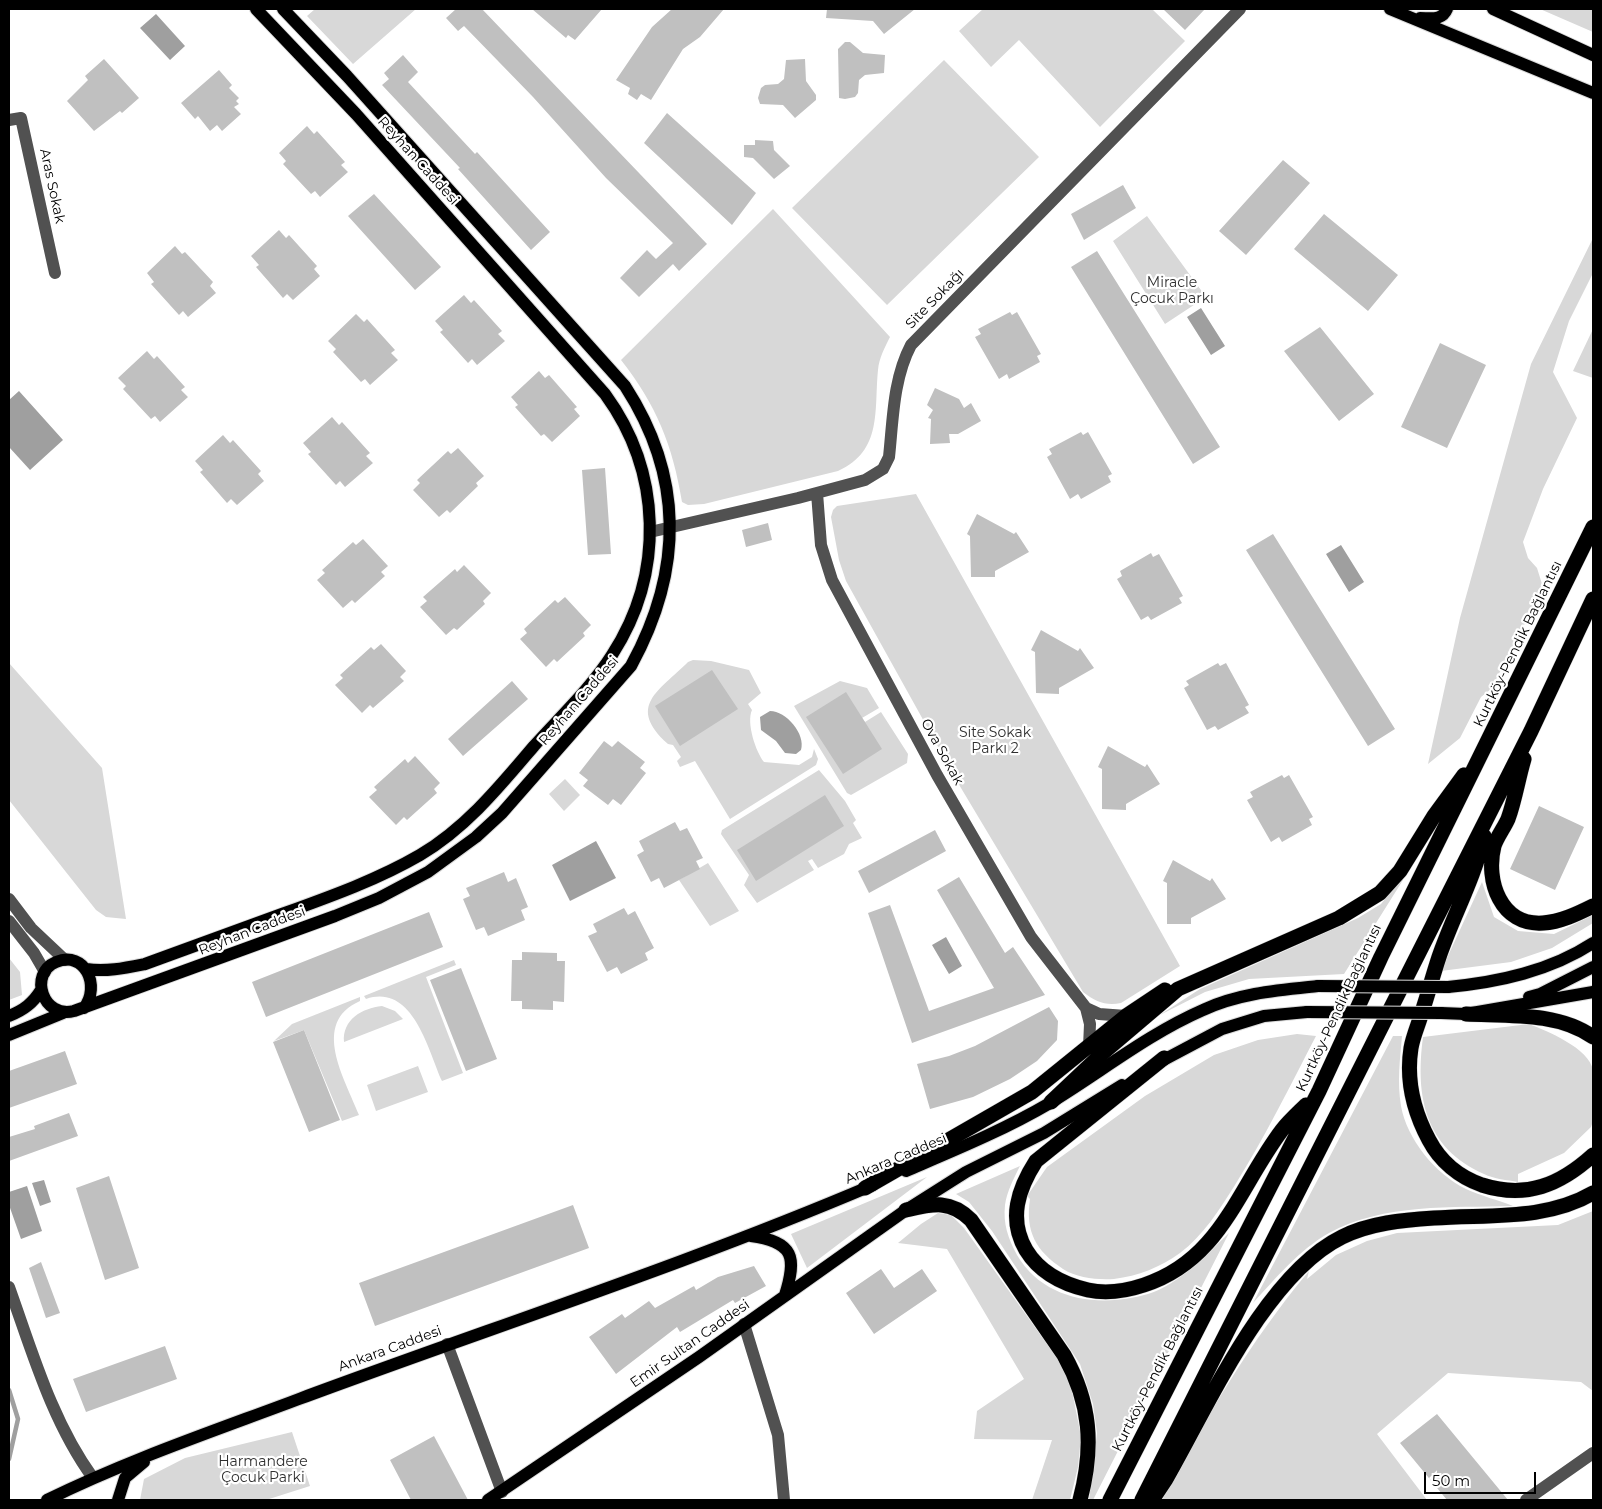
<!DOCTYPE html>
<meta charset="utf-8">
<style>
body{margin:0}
#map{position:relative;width:1602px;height:1509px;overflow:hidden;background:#fff;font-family:Montserrat,sans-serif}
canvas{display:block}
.frame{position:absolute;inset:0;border:10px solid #000;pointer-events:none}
.scale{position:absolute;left:1424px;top:1472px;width:112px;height:22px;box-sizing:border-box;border:2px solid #000;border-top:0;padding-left:6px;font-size:15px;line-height:18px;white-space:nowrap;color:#000;-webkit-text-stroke:4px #fff;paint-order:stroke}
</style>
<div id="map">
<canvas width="1602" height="1509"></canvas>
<div class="frame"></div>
<div class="scale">50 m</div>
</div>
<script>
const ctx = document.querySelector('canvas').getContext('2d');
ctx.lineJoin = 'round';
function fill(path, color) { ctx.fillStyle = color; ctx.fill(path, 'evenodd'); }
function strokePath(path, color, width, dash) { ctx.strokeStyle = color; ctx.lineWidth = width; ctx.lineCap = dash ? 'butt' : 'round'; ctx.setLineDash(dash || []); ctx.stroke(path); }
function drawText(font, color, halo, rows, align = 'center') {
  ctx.font = font + ' Montserrat,sans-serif'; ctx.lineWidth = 4.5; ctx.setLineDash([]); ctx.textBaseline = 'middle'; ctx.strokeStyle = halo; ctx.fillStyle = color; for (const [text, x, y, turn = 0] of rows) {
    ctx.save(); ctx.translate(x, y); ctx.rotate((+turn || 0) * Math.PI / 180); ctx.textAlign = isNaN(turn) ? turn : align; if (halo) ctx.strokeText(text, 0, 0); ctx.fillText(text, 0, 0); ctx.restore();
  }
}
const green = new Path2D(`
 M315,9H416L353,64L307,16Z
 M983,9H1152L1185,41L1100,127L1019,40L991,67L959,31Z
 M1540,9H1593V32Z
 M944,60L1039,157L887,305L792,208Z
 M773,209L890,337C885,347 879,358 878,370C874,409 883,451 838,471L704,504L688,505L682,502C673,446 656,404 621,360Z
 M1147,216L1206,297L1165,324L1113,241Z
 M1593,238V273L1569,321L1553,372L1577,418L1543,489L1523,542L1528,558L1537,568L1542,584L1537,600L1491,689L1481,697L1460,738L1428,764L1460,618L1531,364Z
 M1593,329V378L1573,371Z
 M916,494L1180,966L1121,1003C1106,1006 1096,1002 1083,992L961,788L846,581L839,560L831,517L833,510L837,506Z
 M693,660L711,661L749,670L761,693L748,704L752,710C746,723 756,752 764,762L799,765L812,757L814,749L818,759L816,765L730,819L695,761L680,767L677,761L681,757L673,745L668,744C626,706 659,691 688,662Z
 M9,663L102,768L126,919L106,917L96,910L9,800Z
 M840,681L867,688L879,708L862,718L865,722L881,712L908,754L907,763L851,795L847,793L794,706Z
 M819,770L845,801L856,820L853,823L862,838L849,844L844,854L818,868L812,859L808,861L814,870L757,903L744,885L749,875L721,834L722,830Z
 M565,779L580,795L564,811L549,794Z
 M708,863L739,911L710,926L679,880Z
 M1401,879L1403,880L1344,974L1249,979L1205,992L1158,1016L1200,989L1358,918L1381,904Z
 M1482,882L1494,917L1518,931L1554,934L1593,915V923L1552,948L1511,962L1441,971Z
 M9,958L20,972L22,995L9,1000Z
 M454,960L456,965L426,977L463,1073L442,1081C428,1050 413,983 366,999L364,996Z
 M360,997V1001C310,1023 345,1079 359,1115L342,1121L304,1030L274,1041L292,1024Z
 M382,1006L395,1011L403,1019L344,1042C342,1020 362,1008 382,1006Z
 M1529,1024C1547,1031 1589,1048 1593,1070C1596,1086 1593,1105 1593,1121L1591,1127L1564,1153L1518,1174V1182C1507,1180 1494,1179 1484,1174C1425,1148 1415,1097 1423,1037Z
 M1297,1034L1316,1036C1290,1086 1265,1137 1235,1185C1220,1209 1203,1236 1180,1253C1161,1267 1138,1276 1114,1279C1097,1280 1077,1278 1063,1269C1036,1251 1025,1232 1030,1199L1027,1196L1047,1167L1145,1096L1214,1055L1258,1040Z
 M1393,1036H1402C1400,1059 1397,1082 1401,1106C1407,1139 1435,1174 1466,1189C1481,1196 1498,1200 1513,1206C1452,1208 1384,1203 1329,1233C1299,1250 1276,1278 1253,1303Z
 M418,1066L428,1092L376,1111L367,1085Z
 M1020,1166C1014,1178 1007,1191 1005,1205C1003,1224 1008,1238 1017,1255C1044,1301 1100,1308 1148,1294C1180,1284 1206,1255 1229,1233L1093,1500H1089L1097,1433L1093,1404L1080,1364L992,1231L969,1202L956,1194Z
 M927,1177L807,1268L791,1234Z
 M1593,1211V1391L1581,1382L1448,1373L1377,1434L1427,1500H1162C1204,1420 1251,1340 1309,1271L1307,1279L1336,1255L1367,1241L1397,1233L1558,1225Z
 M938,1213L951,1215L964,1228L1057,1358L1070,1381L1081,1436L1078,1467L1070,1500H1032L1052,1440L974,1439L977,1411L1024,1379L947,1249L898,1243L921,1224Z
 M292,1432L310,1486L266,1500H140L144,1479L185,1458Z`);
const water = new Path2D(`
 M156,14L185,46L170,60L140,28Z
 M1201,308L1225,346L1211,355L1187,317Z
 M19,391L63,440L30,470L9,447V400Z
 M1341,545L1364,582L1349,592L1326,554Z
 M770,711C786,711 806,734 801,750L796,754L785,753L776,741L761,730L760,717Z
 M596,841L616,878L570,901L552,865Z
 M946,937L962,966L949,974L932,945Z
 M44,1180L51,1202L40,1206L32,1183Z
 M27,1186L42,1231L21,1239L9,1205V1192Z`);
const stream = new Path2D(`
 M9,1390L18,1419L9,1459`);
const building = new Path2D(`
 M456,9H482L707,244L679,271L673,264L639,297L620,278L647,250L656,259L673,243L606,178L533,97L464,26L458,31L446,18Z
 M532,9H602L575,40L568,35L566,38Z
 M672,9H724L700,37L683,49L651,100L641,94L637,100L628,94L630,88L616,80L652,27Z
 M827,9H915L884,34L873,21L826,18Z
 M1163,9H1205L1185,30Z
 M845,42H850L863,53L885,55L884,73L865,75L859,80L858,93L855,97L845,99L839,98L838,49Z
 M403,55L418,72L408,82L475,154L477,152L550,232L531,250L458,169L460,168L382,85L389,79L384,73Z
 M104,59L139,98L122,113L120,111L94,131L67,101L88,80L85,76Z
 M805,59L806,81L816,95V100L795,118L783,105L760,104L758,98L761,88L765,85L778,84L784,79L786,60Z
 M219,70L232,85L229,88L239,98L236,101L239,104L234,107L241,114L222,131L217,125L210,131L198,116L195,119L181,103Z
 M667,113L756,193L732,225L644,143Z
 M307,126L314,134L317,131L345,162L341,165L348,172L320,197L315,191L311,194L283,164L286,161L279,153Z
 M755,140L773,141L774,150L790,166L774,179L753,158L744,157V145H755Z
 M1283,160L1310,183L1246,255L1219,231Z
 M1123,185L1136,208L1084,240L1071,214Z
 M374,194L441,267L415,290L348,216Z
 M1324,214L1398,275L1368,311L1294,249Z
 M279,230L286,238L289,235L317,266L314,269L320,276L293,300L287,294L283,298L256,267L259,265L251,256Z
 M175,246L182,254L185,252L213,282L210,286L216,293L188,317L183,311L179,315L151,284L154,282L147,273Z
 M1097,251L1220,447L1193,464L1071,267Z
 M464,295L471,303L474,300L502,331L498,334L505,341L477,365L472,359L468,363L440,332L443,330L435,321Z
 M1010,312L1012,315L1017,312L1041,354L1037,356L1040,362L1009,379L1007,374L999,379L975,337L981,334L978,329Z
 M356,314L364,322L367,319L395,350L391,353L398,360L370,385L365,379L361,382L333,352L336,349L328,341Z
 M1320,327L1374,394L1339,421L1284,351Z
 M1440,343L1486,365L1447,448L1401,427Z
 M147,351L154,359L157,356L185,387L181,390L188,397L160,422L155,416L151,419L123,389L126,386L118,378Z
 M539,371L545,378L549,375L577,407L574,409L580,416L552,442L544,434L541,436L515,407L518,405L511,397Z
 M935,388L959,399L964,408L971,403L981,421L958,434H949L950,443L930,444L931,419L928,418L933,410L927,405Z
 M332,417L339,425L342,422L370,453L366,456L373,463L345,487L340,481L336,485L308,454L311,452L303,443Z
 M1081,432L1083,435L1088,432L1112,474L1108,476L1111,482L1081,499L1078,494L1070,499L1047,457L1052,454L1049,449Z
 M223,435L230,443L233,440L261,471L258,474L264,481L237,505L231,499L227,503L200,472L203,470L195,461Z
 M458,448L484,476L476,483L478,486L450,513L447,510L439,517L413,490L420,483L417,480L448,451L451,454Z
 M605,468L611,554L588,555L582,470Z
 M977,514L1014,534L1016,532L1029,552L995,571V577H971L970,536L967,534Z
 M768,523L772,540L746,547L742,530Z
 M1273,534L1395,729L1368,746L1246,550Z
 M363,539L388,566L381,572L385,576L355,603L352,600L343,608L317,580L325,573L322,570L353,542L356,545Z
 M1151,553L1153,557L1159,554L1183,596L1179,598L1182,603L1151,620L1148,616L1141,620L1117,579L1122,576L1120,571Z
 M464,565L491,593L483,601L485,604L457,630L454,628L446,635L420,607L427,601L423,597L455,569L457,572Z
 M565,597L591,625L583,633L585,636L557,662L554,659L546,667L520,639L527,633L524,629L555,600L558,603Z
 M1041,630L1078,651L1080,648L1094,668L1059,688V694L1036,693L1035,652L1031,650Z
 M381,644L406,671L400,677L404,681L373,708L370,705L362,713L335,685L343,678L340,675L371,647L374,650Z
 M1218,663L1220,666L1226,663L1249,705L1245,707L1249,713L1218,730L1215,726L1207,730L1184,688L1189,685L1186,681Z
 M712,670L738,709L680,746L655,706Z
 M512,681L528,699L463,756L448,739Z
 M846,692L882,749L843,774L806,717Z
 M604,741L612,747L618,741L645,762L640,768L646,773L621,805L613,799L608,805L583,786L588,780L579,773Z
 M1108,746L1145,767L1147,764L1160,784L1126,804V810L1102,809V769L1098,767Z
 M415,756L440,783L434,789L437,793L407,820L404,817L396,825L369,797L377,790L374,787L405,759L408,763Z
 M1282,775L1284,778L1289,775L1313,817L1309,819L1312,825L1282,842L1279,837L1271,842L1247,800L1253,797L1250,792Z
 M825,795L844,826L756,881L737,850Z
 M1539,806L1584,827L1555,890L1510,869Z
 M675,822L680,831L687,828L703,858L696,861L700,869L664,888L659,878L651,882L637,855L644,851L639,841Z
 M935,830L946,851L869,893L858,871Z
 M1173,860L1210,881L1212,878L1226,899L1191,918V924H1167V883L1163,881Z
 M504,872L508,882L516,878L528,907L521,910L525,920L488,936L484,927L476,930L463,899L470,896L466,888Z
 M959,877L1005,953L1013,947L1045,995L912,1043L868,913L890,905L929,1011L994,988L937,890Z
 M624,908L628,915L635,911L654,948L645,953L648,960L621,974L617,967L607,972L588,936L597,932L593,924Z
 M429,912L443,947L266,1017L252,982Z
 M522,952L557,953V961H565L564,1002L553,1001V1010L522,1009V1001H511L512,960H522Z
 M461,968L497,1059L466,1071L430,980Z
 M1049,1007L1058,1021L1057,1040L1037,1061L1010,1079L973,1097L930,1109L917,1064L949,1056L975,1046Z
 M304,1030L340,1120L309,1132L273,1042Z
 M65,1051L77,1084L9,1108V1071Z
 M69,1113L78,1136L9,1161V1137L35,1129L34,1126Z
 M109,1176L139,1268L105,1280L76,1188Z
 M573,1205L589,1248L375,1326L359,1283Z
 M41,1262L60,1313L46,1318L29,1268Z
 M754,1266L766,1286L735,1303L733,1300L680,1332L677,1327L616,1374L589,1337L622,1314L625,1318L649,1301L655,1308L694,1286L696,1290L718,1277Z
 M881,1269L894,1288L922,1269L937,1291L874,1334L846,1293Z
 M165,1346L177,1379L86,1412L73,1379Z
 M1437,1414L1508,1500H1447L1400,1443Z
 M434,1436L468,1500H411L390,1460Z`);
const minor = new Path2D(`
 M9,120L21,118L55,273
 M817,493L821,545L832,580L937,775L1031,937L1086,1008L1090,1024L1089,1047
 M650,532L798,498L865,480L883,469L889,457C893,420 893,379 911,345L1240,9
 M9,899L31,928L65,960
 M9,921L34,953L45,972
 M1086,1008L1099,1014L1126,1016
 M9,1287C32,1351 52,1422 93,1478
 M744,1324L778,1435L784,1500
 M447,1344L502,1492
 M1526,1500L1593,1453`);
const major = new Path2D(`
 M1390,9L1593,93
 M1493,9L1593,55
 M1420,18C1431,18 1442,21 1447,9
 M86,969C106,972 125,968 145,964C191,947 236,931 282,914C329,897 377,880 420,855C466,828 500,786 534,746C560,717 591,688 612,655C665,573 662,472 605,394L356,114L256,9
 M1448,987C1499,982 1550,971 1593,943
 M1529,997L1540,994L1593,967
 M84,1008C101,986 85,950 56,962C28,974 43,1019 74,1011L335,916L379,898L428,872L476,837L502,813L631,666C683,571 684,477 625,386L347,76L283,9
 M1441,1013L1466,1014L1593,992
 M9,1016C24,1010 33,1003 41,990
 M9,1035L63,1013
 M1156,1064L1222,1029L1264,1016L1307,1012
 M906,1171C955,1150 1004,1130 1050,1103C1101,1072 1148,1034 1203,1010C1239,993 1280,990 1318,986
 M751,1236C794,1242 797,1257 785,1295
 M47,1500C128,1460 214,1431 299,1399C490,1328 685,1265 873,1185
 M118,1500L125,1478L144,1462
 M488,1500L699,1357L906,1210L966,1172L1044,1133L1122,1085`);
const highway = new Path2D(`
 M1524,759C1518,779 1515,800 1508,819C1504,828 1497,837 1494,846C1485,881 1501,926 1543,923C1560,922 1577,914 1593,906
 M1484,836C1474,879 1453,916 1439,957C1433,975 1428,994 1422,1012C1419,1023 1413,1036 1411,1048C1406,1080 1414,1112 1429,1140C1440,1161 1459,1177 1482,1185C1526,1199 1560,1185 1593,1155
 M1466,1014C1508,1016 1558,1012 1593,1037
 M1164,1058L1036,1161C1018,1189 1008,1219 1026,1250C1040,1273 1062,1284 1088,1290C1106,1294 1126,1291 1144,1285C1221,1260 1238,1188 1282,1130C1289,1121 1298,1113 1306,1105
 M1051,1102L1105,1051L1178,989L1339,918L1380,893L1400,871L1434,816L1464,775
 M865,1188L1032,1092L1126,1016L1165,990
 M906,1210C932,1204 950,1199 971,1220L1064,1355C1091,1403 1094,1447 1080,1500
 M1110,1500L1319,1091L1381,957L1593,527
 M1142,1500L1531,731L1593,599
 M1152,1500L1166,1479C1208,1406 1265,1275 1342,1237C1370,1223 1403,1220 1434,1218C1488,1214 1545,1221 1593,1193`);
const majorBridge = new Path2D(`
 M1318,986L1448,987
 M1307,1012L1441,1013`);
const streetNames = [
 ["Reyhan Caddesi",418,161,48],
 ["Aras Sokak",52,186,78],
 ["Site Sokağı",935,299,-46],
 ["Kurtköy-Pendik Bağlantısı",1518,644,-64],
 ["Reyhan Caddesi",579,701,-49],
 ["Ova Sokak",942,752,61],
 ["Reyhan Caddesi",252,931,-21],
 ["Kurtköy-Pendik Bağlantısı",1339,1008,-65],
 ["Ankara Caddesi",896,1159,-23],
 ["Emir Sultan Caddesi",690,1344,-35],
 ["Ankara Caddesi",390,1349,-20],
 ["Kurtköy-Pendik Bağlantısı",1158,1369,-63]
];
const parkNames = [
 ["Miracle",1172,283],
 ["Çocuk Parkı",1172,299],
 ["Site Sokak",995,733],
 ["Parkı 2",995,749],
 ["Harmandere",263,1462],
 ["Çocuk Parki",263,1478]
];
fill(green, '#d8d8d8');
fill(water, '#9f9f9f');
strokePath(stream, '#9f9f9f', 4.5);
fill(building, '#c0c0c0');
strokePath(major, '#dbdbdb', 14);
strokePath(highway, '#dbdbdb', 16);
strokePath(minor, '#515151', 12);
strokePath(major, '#000', 12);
strokePath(highway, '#000', 15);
strokePath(majorBridge, '#dbdbdb', 14, []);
strokePath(majorBridge, '#000', 12);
drawText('14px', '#000', '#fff', streetNames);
drawText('14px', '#2f2f2f', '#fff', parkNames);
</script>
